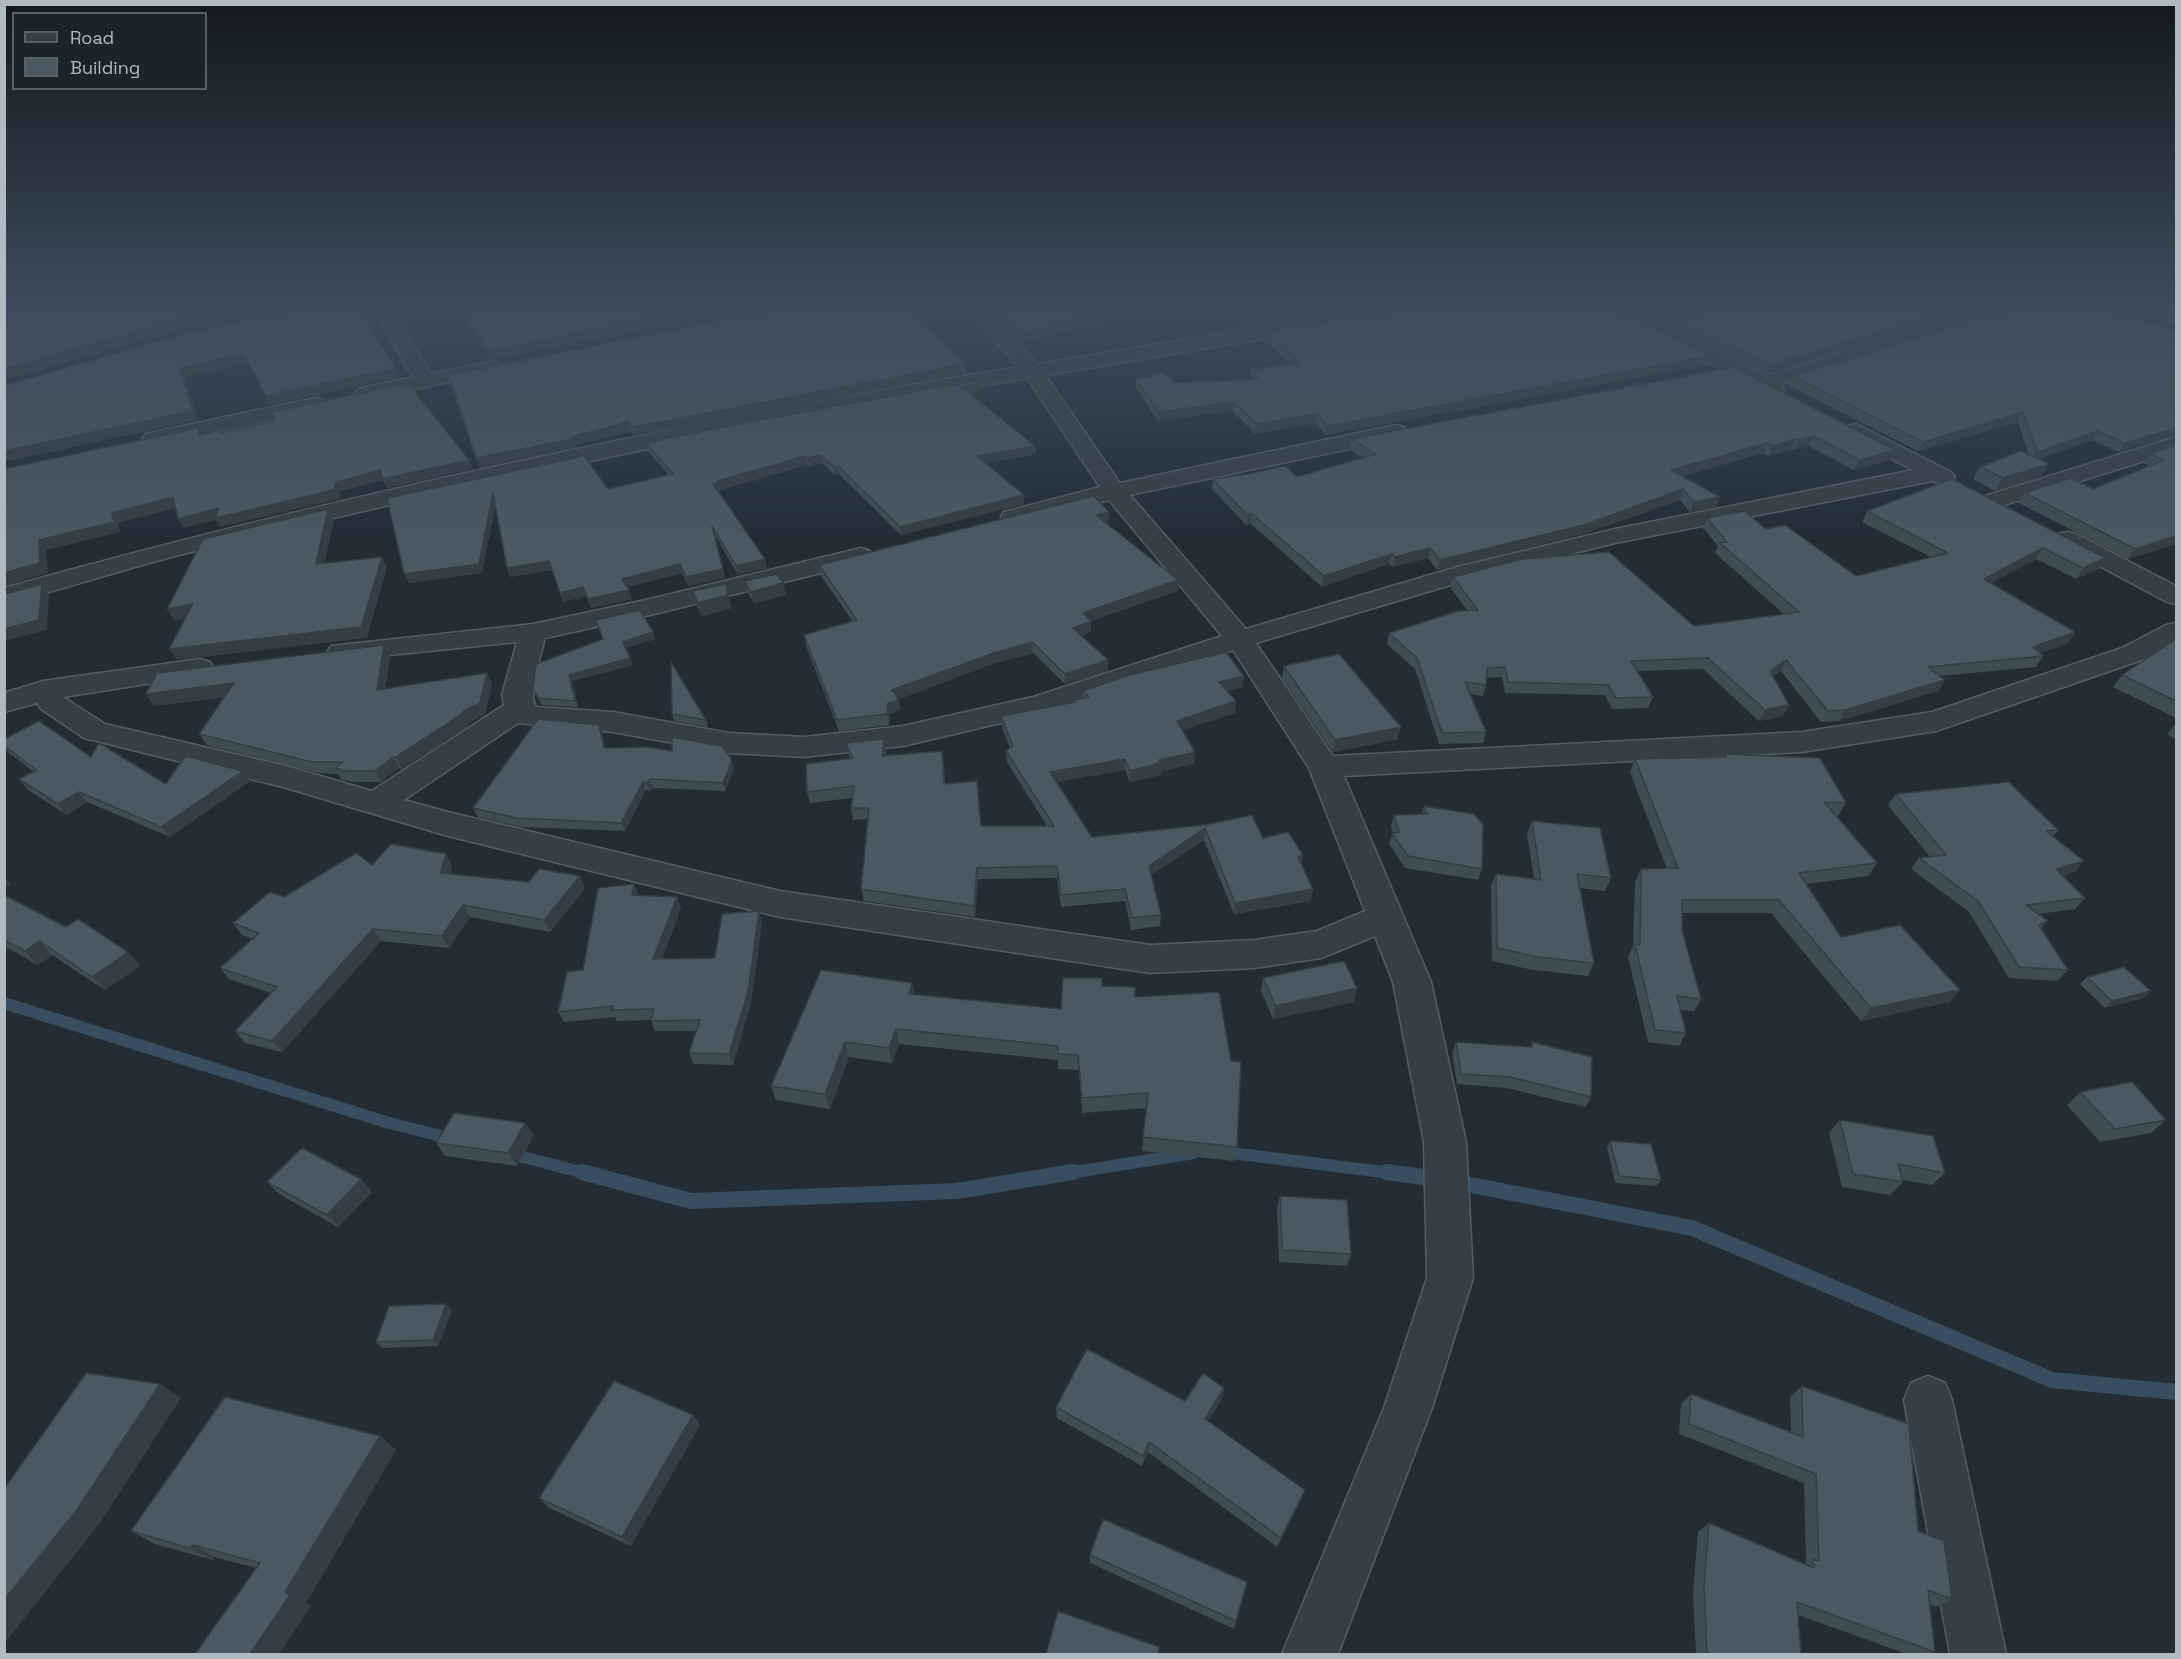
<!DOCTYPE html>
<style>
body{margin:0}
#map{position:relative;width:2181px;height:1659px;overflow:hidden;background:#222d36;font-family:"Space Grotesk",sans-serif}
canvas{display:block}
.frame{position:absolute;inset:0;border:6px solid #b0bac3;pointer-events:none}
.legend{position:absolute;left:12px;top:12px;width:195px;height:78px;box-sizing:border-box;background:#1b242b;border:2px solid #576068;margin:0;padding:8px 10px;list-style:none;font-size:18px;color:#b0bac3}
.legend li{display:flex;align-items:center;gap:12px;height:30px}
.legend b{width:30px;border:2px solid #576068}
</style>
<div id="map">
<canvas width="2181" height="1659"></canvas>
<div class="frame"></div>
<ul class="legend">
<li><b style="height:8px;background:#353f46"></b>Road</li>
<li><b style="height:16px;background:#4a5861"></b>Building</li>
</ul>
</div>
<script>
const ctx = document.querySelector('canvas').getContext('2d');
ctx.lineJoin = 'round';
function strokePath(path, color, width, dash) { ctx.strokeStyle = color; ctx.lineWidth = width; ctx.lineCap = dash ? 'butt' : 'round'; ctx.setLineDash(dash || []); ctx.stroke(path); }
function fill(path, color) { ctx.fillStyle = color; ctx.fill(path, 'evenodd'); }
const streamFar1 = new Path2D(`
 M4,1003L386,1122L452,1139
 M1224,1152L1398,1174
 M508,1153L588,1174
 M1063,1174L1194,1153`);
const stream = new Path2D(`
 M582,1172L691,1201L957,1191L1073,1172
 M1386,1172L1438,1179
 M1456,1182L1692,1228L2052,1380L2176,1392`);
const minor = new Path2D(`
 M378,310H396L405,330L431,374L494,361L501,363L504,367L501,371L494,373L365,399L358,397L355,393L358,389L413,377L385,330Z
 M969,310H988L1037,364L1309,319L1316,321L1319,325L1316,329L1309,331L1045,375L1120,483L1396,425L1404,427L1407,432L1404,437L1396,439L1130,495L1246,629L1457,567L1615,529L1913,470L1848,436L1845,431L1848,426L1856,424L1951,472L1955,477L1951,482L1943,484L1932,481L1615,543L1474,578L1256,643L1333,756L1802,732L1932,712L2122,648L2166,625L2176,623V642L2142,660L1936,731L1802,752L1344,776L1431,982L1466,1142L1473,1278L1432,1408L1338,1654H1282L1384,1408L1427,1278L1424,1142L1393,982L1375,936L1321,958L1254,968L1150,973L780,917L448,836L283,787L84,738L41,709L37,703L4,712V693L43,681L200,659L210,662L214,668L210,674L63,697L105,724L286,766L372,791L504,705L502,695L517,642L341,660L331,658L327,652L331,646L533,624L650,599L861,548L870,551L874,556L870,561L650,615L545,638C541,655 527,693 536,707L613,712L729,733L804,737L903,726L1033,697L1222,636L1109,500L1013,524L1004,522L1001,517L1004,512L1100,487L1027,378C745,425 465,485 187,553C126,568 66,589 4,604V588C338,495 677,423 1018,367ZM1233,650L1309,768L1365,911L1317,931L1254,940L1150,945L780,891L448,812L404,800L518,723L613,732L729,753L804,757L903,746L1039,714Z
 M1607,310H1631L1648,318L1684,310H1718L1716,314L1664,326L1765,376L1987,310H2017L2015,314L1781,384L1783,388L1780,392L1773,394L1609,314Z
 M315,398L323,399L326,404L323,409L154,446L146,444L143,439L146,434L154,432Z
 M2176,437V451L2001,506L1993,508L1985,506L1981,501L1985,496Z
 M2067,532L2076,534L2176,586V604L2167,602L2058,544L2055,539L2058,534Z
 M1928,1376L1945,1383L1952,1400L2006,1654H1950L1904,1400L1911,1383Z`);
const wall = new Path2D(`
 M459,310H736L492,360Z
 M774,310L965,364L966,373L635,436L631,431L575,446V448L480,468L476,458Z
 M991,310H1143L1022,343Z
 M1184,310H1217L1192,316Z
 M1231,310H1352L1250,327Z
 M1636,310H1673L1648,316Z
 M1978,310L1766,374L1671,327L1674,318Z
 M2128,310H2176V325Z
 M1266,332L1709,356L1706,365L1326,435L1315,423L1255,434L1233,411L1158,421L1136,388V379L1175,383L1251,379L1250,378L1251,369L1292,365L1265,341Z
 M1734,367L1890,460L1854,470L1809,446L1794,450L1791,449L1769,456L1763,453L1682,476L1720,497L1716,507L1690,512L1680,500L1583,534L1437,570L1428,558L1393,567L1389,564L1322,587L1250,523L1247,526L1212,489L1213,479L1297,477L1363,458L1349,449L1351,439Z
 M1792,376L2176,435L2119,452L2092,440L2038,459L2049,464L2041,476L1995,491L1973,479L1980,467L2029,455L2018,422L1918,451L1788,385Z
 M981,383L982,391L970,393L1035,446L1036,454L986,463L1024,495V504L901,535L839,474L835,475L822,463L809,467L807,465L720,490V492H718L765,559L767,568L738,575L715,535L725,578L688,586L682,573L627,587L632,599L591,608L586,596L563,602L552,570L510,577L507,568L495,506L482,573L409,583L387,498L608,489L669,475L648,451L646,443Z
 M2176,445V544L2128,559L2019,503L2025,493L2093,489L2150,466L2144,463L2150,454Z
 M1952,479L2099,569L2076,579L2036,559L1990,583L2075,632L2068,643L2040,653L2043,656L2036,667L1939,676L1945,680L1938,691L1839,721L1821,722L1781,671L1773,676L1789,705L1783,716L1759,721L1703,669L1638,671L1653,697L1648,708L1612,709L1605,695L1505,693L1502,677L1486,678V685L1483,696L1470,694L1486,732L1483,743L1439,744L1415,669L1387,644L1389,633L1467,610L1450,587L1453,577L1694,626L1784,614L1715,553L1718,546L1703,528L1707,518L1766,529L1856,576L1931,557L1862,522L1867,511Z
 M1109,512L1108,523H1106L1178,591L1091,621V632L1081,635L1108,671L1065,684L1033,653L995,663L899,699L900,710L890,714L889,725L839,731L806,646L804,635L853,622L821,576L819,565Z
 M745,581L786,595L754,603L748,593Z
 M693,591L732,608L702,616L696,604Z
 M655,639L626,648L633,665L572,681L578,707L542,705L536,696L533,689L536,664Z
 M2176,639V718L2113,687L2122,675Z
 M390,657L385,689L492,684L485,714L470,722L465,728L402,769L399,768L381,782H351L342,780L338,774L319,773L207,745L199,734L225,697L154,706Z
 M1284,666L1398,739L1333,752L1282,678Z
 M1244,676L1242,688L1227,691L1235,713L1182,730L1195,752L1194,764L1161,771V775L1130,782L1125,770L1057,782L1092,837L1204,825L1263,838L1301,865L1313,889L1311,901L1234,914L1204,840L1151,875L1161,915L1160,926L1131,930L1125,901L1061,907L1057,878L978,879L975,917L864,901L861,889L868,819L853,820L851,808L852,798L810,803L807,792L850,759L846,743L886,750V756L944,762L945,784L981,826H1047L1007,762L1006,751L1010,748L1002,727L1001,716L1074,702V700L1083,698V691Z
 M672,714L706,720L708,727L674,721Z
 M2176,723V739L2167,734Z
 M599,725L602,733L605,748L734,768L725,791L653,788L650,791L646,790L625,831L520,827L478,817L473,808Z
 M4,739L91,757L166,784L250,781L170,837L87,802L67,815L28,790L19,779L33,771L8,752L4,748Z
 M1724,754L1846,803L1838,816H1836L1877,863L1868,876L1807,884L1841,937L1960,990L1949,1002L1861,1021L1771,913H1682V930L1701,999L1694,1011L1680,1010L1686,1033L1679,1046L1648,1042L1628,957L1633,946L1635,882L1641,869H1667L1630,772L1635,759L1723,757Z
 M1896,794L2058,830L2053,837L2084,861L2074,872L2063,876L2085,898L2075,909L2038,914L2048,921L2041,928L2068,970L2057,981L2009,978L1969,912L1911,869L1919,858L1930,857L1888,805Z
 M1424,806L1482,869L1478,880L1405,868L1389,844L1393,833L1391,827L1394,815L1422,814Z
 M1532,821L1611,878L1605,891L1579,888L1594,963L1588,976L1533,970L1492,961L1491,886L1496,874L1534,879L1527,834Z
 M446,854L452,866L450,874L529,882L580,876L585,888L550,932L470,917L449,948L381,941L282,1052L245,1043L235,1031L271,993L229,979L220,968L252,939L242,935L233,923L284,897L372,865Z
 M4,895L66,927L141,965L105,990L52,955L38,965L4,946Z
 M638,895V896L681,908L662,959L715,958L762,922L751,1002L733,1065L694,1064L689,1053L696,1031H655L651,1020L617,1021L615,1017L564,1022L558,1012L583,970Z
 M2087,977L2144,998L2105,1008L2080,984Z
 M1263,978L1357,988L1354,1002L1273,1019L1261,991Z
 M912,983L914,994L1061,1009L1102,986L1135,997L1237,1147L1234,1161L1142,1151L1146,1108L1082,1113L1079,1070L1058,1069V1060L899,1044L892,1063L849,1057L830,1109L776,1100L771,1086Z
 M1456,1042L1530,1047L1532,1042L1591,1097L1586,1107L1506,1088L1457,1084L1452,1053Z
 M2080,1092L2166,1120L2151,1133L2100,1142L2067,1105Z
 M1840,1120L1945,1173L1932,1185L1902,1180L1903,1182L1890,1195L1842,1187L1829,1133Z
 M525,1123L534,1135L517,1166L445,1156L436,1143Z
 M1610,1141L1661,1180L1656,1186L1615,1183L1607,1147Z
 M267,1182L372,1192L338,1227L279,1194Z
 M1280,1196L1351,1254L1347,1266L1279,1262L1277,1208Z
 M452,1310L438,1346L382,1348L376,1342Z
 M1802,1386L1918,1531L1952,1599L1936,1607L1930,1604L1935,1652L1930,1654H1907L1798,1615L1801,1654H1696L1693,1594L1698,1532L1709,1523L1805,1564L1806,1563L1804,1483L1679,1434L1681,1404L1691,1394L1791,1432L1790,1397Z
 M1224,1388L1222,1399L1208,1421L1301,1500L1277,1547L1148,1452L1142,1466L1057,1418L1056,1407L1185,1401Z
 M693,1415L700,1425L631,1546L549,1508L539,1498Z
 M380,1436L396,1450L306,1603L311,1606L279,1654H195L256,1568L215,1557L213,1560L155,1544L131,1531Z
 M1090,1555L1236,1621L1234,1629L1090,1563Z`);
const shadedWall = new Path2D(`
 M223,310H262L148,338L4,380V369L144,329Z
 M371,310H376L378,318L364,321L361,312Z
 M399,310H418L400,314Z
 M692,310H736L492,360L488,351Z
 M1112,310H1143L1022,343L1021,334Z
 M1192,310H1217L1192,316Z
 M1300,310H1352L1250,327V318Z
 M1650,310H1673L1648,316Z
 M1954,310H1978L1766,374L1770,365Z
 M243,354L248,363L185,377L198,420L4,462V451L180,368Z
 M1709,356L1706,365L1326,435L1327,426Z
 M965,364L966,373L635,436L633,427Z
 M396,369L400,377L269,405L265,396Z
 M981,383L982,391L963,395L962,387Z
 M1234,402L1233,411L1158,421L1159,412Z
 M2023,412L2018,422L1918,451L1923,442Z
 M1317,414L1315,423L1255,434L1256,424Z
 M628,422L631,431L575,446V448L480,468L476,458L571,437Z
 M2176,428V435L2119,452L2125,443Z
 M2098,431L2092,440L2031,461L2037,452Z
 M1814,436L1809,446L1794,450L1798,440Z
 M1795,439L1791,449L1769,456L1773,446Z
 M1767,443L1763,453L1668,480L1671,470Z
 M1035,446L1036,454L978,464L977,456Z
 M1895,450L1890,460L1854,470L1859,460Z
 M820,455L822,463L809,467L808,458Z
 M805,456L807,465L720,490V492L715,493L713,484L717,481Z
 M469,460L473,469L387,488L383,480L340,491L339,499L220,527L216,520L184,528L178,519L336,482L381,470Z
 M2049,464L2041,476L1995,491L2003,478Z
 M838,466L839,474L835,475L834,467Z
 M1683,489L1680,500L1583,534L1437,570L1440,560Z
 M493,493L496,501L482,573L409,583L404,574Z
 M1024,495V504L901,535L900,527Z
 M173,497L179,507L118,523L120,532L46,550L48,573L4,586V573L39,540L112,513Z
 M1720,497L1716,507L1690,512L1694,502Z
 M328,509L334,520L322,575L316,564Z
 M1109,512L1108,523L1096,526V515Z
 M1251,513L1250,523L1247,526L1248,516Z
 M715,535L725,578L688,586L686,577Z
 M2176,536V544L2128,559L2135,549Z
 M1430,548L1428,558L1393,567L1395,557Z
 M2043,548L2036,559L1977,590L1984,579Z
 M1392,554L1389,564L1322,587L1324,576Z
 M382,557L387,568L367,638L177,660L169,649Z
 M2106,558L2099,569L2076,579L2083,568Z
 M765,559L767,568L738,575L736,566Z
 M549,561L552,570L510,577L507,568Z
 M680,564L682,573L625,588L622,579Z
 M1178,580V591L1091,621V632L1073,639V628L1083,613Z
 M783,583L786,595L754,603L751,592Z
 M42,584L49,594L47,630L4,641V629Z
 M726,584L732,608L702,616L698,603Z
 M583,587L586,596L563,602L560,593Z
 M629,590L632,599L591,608L588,599Z
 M193,604L200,615L175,621L167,609Z
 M653,632L655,639L625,648L623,642Z
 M2075,632L2068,643L2026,658L2033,647Z
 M1032,642L1033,653L995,663L895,701L899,700L900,710L890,714L889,725L887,714L888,703L892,690L994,653Z
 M384,645L390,657L383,702L377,690Z
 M630,658L633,665L572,681L578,707L575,701L569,675Z
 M1108,660V671L1065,684V674Z
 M1786,660L1781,671L1765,682L1770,671Z
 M487,673L492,684L485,714L470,722L465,728L402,769L396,757Z
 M1244,676L1242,688L1218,693L1219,682Z
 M1945,680L1938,691L1839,721L1845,710Z
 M234,683L242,694L154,706L146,694Z
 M1236,701L1235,713L1176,732L1177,721Z
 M1789,705L1783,716L1759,721L1765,710Z
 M599,725L602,733L607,757L604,748Z
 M1401,727L1398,739L1333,752L1335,740Z
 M884,739L886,750L884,767L882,756Z
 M1195,752L1194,764L1161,771V775L1130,782V771L1159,760Z
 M393,757L399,768L381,782L375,771Z
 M1125,759V770L1051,783L1050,772Z
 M732,760L734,768L725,791L723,783Z
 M243,771L250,781L170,837L161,827Z
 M650,779L653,788L650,791L647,783Z
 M643,782L646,790L625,831L621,823Z
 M79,792L87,802L67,815L58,804Z
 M1205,828L1204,840L1148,877L1149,866Z
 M446,854L452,866L447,885L440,873Z
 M1303,855L1301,867L1298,857Z
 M2084,861L2074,872L2047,880L2056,869Z
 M977,868L978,879L975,917L974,906Z
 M580,876L585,888L550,932L544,920Z
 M4,877L11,884L4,888Z
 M634,884L638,895L637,906L632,895Z
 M1313,889L1311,901L1234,914L1235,903Z
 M677,897L681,908L658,970L653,959Z
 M463,905L470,917L449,948L442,936Z
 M759,911L762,922L751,1002L733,1065L729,1054Z
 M373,929L381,941L282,1052L272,1041Z
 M39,941L52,955L38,965L25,951Z
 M128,952L141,965L105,990L92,977Z
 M912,983L915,998L909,994Z
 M1357,988L1354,1002L1273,1019L1276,1006Z
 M1960,990L1949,1002L1861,1021L1871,1008Z
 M2151,991L2144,998L2105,1008L2112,1001Z
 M896,1029L899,1044L892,1063L889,1048Z
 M845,1042L849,1057L830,1109L825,1094Z
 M525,1123L534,1135L517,1166L508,1153Z
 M361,1179L372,1192L338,1227L327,1215Z
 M446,1304L452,1310L438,1346L433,1340Z
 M160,1384L181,1398L100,1523L4,1644V1600Z
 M1224,1388L1222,1399L1203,1430L1205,1419Z
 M693,1415L700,1425L631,1546L622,1537Z
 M380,1436L396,1450L306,1603L311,1606L279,1654H250L285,1592Z
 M1149,1442L1148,1452L1142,1466L1143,1456Z
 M1305,1490L1301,1500L1277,1547L1281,1538Z
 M193,1545L215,1557L213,1560L190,1548Z`);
const building = new Path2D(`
 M4,310H223L144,329L4,369Z
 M291,310H371L361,312L396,369L265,396L256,375L243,354L180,368L193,411L4,451V386L158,341Z
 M462,310H692L488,351Z
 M774,310H914L965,364L633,427L628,422L571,437L572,439L476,458L449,375Z
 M999,310H1112L1021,334Z
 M1241,310H1300L1250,318Z
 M1403,310H1616L1709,356L1327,426L1317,414L1256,424L1234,402L1159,412L1136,379L1163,373L1175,383L1258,379L1251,369L1301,364L1266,332Z
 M1709,310H1954L1770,365L1674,318Z
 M2012,310H2105L2176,331V428L2125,443L2098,431L2037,452L2023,412L1923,442L1792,376Z
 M2161,310H2176V315Z
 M1734,367L1895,450L1859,460L1814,436L1798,440L1795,439L1773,446L1767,443L1671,470L1720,497L1694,502L1683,489L1587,524L1440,560L1430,548L1395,557L1392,554L1324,576L1251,513L1248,516L1213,479L1248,474L1285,466L1297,477L1376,454L1351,439Z
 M979,380L981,383L962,387L1035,446L977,456L1024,495L900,527L838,466L834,467L820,455L808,458L805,456L717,481L718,483L713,484L765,559L736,566L712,526L723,569L686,577L680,564L622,579L629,590L588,599L583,587L560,593L549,561L507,568L493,493L479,564L404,574L387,498L584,456L608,489L673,474L646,443L718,428Z
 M408,383L469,460L382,479L381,470L336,482L334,490L215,518L219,508L178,519L173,497L112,513L114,522L39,540L40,563L4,573V469L198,428L200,435L219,430L220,433L275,421L272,412Z
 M2176,445V536L2135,549L2025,493L2071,478L2093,489L2164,460L2150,454Z
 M2021,451L2049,464L2003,478L1980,467Z
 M1952,479L2106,558L2083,568L2043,548L1984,579L2075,632L2033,647L2043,656L1928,667L1945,680L1845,710L1828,711L1786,660L1770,671L1789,705L1765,710L1708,658L1631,661L1653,697L1616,698L1609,685L1508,682L1505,667L1487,668L1486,685L1465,682L1486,732L1442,733L1417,658L1389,633L1458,611L1478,610L1453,577L1522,559L1609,552L1694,626L1799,612L1720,543L1727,542L1707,518L1744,511L1766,529L1785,525L1856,576L1948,553L1867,511Z
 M1094,496L1109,512L1096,515L1178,580L1083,613L1091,621L1073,628L1108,660L1065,674L1032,642L994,653L892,690L899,700L888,703L887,714L837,720L804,635L857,620L819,565Z
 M328,509L316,564L382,557L361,627L169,649L193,604L167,609L203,539Z
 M777,574L783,583L751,592L745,581Z
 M42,584L39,620L4,629V594Z
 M726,584L728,595L698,603L693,591Z
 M640,610L653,632L623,642L630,658L569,675L575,701L539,698L533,689L536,664L603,639L596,620Z
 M2176,639V701L2122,675Z
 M384,645L377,690L487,673L480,703L465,710L459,716L396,757H393L375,771H344L335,768L343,762H312L199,734L234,683L146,694L157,673Z
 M1226,652L1244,676L1219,682L1236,701L1177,721L1195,752L1159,760L1161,763L1130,771L1125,759L1050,772L1092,837L1204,825L1252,815L1263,838L1288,832L1303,855L1298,857L1313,889L1235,903L1205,828L1149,866L1161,915L1132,918L1125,889L1061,895L1057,866L977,868L974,906L861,889L869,808H851L854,786L807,792L806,764L853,758L846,743L884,739L882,756L942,751L944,784L977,781L981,826H1054L1006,751L1013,746L1001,716L1075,702L1074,700L1089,697L1083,691L1126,676Z
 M1339,654L1401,727L1335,740L1284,666Z
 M671,662L706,720L672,714Z
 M538,719L599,725L604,748L648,747L672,751V737L722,746L732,760L723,783L650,779L647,783L643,782L621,823L516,818L473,808Z
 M39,721L91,757L99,743L166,784L185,756L243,771L161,827L79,792L58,804L19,779L37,770L4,746V739Z
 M1724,754L1820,758L1846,803L1824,802L1877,863L1799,873L1841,937L1900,925L1960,990L1871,1008L1779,900H1682V930L1701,999L1677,996L1686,1033L1655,1030L1635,944L1640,945L1641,869L1678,868L1635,759L1726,757Z
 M2009,782L2058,830L2046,831L2084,861L2056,869L2085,898L2026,905L2048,921L2039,925L2068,970L2019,967L1978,901L1919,858L1946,855L1896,794Z
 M1424,806L1474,814L1483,824L1482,869L1408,856L1392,833L1399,832L1394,815L1427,814Z
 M1532,821L1600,828L1611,878L1577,874L1594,963L1538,957L1497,948L1496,874L1541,880Z
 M391,844L446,854L440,873L529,882L539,869L580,876L544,920L463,905L442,936L373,929L272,1041L235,1031L277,987L220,968L259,933L233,923L270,892L284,897L356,853L372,865Z
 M634,884L632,895L677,897L653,959L715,958L722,914L759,911L748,992L729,1054L689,1053L700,1020L651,1021L654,1009L612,1010L613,1006L558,1012L567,972L583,970L598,888Z
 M4,895L66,927L78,919L128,952L92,977L39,941L25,951L4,940Z
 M1344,961L1357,988L1276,1006L1263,978Z
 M2124,967L2151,991L2112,1001L2087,977Z
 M821,970L912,983L909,994L1061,1009L1063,978H1102V986L1135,987V997L1219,992L1231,1061L1241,1062L1237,1147L1143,1137L1148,1093L1082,1098L1078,1055L1058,1054V1046L896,1029L889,1048L845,1042L825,1094L771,1086Z
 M1456,1042L1532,1047V1042L1592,1057L1591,1097L1510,1077L1461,1074Z
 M2132,1082L2166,1120L2115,1129L2080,1092Z
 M454,1113L525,1123L508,1153L436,1143Z
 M1840,1120L1933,1136L1945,1173L1898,1164L1903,1182L1853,1174Z
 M1610,1141L1651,1144L1661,1180L1619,1176Z
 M302,1148L361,1179L327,1215L267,1182Z
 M1280,1196L1347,1200L1351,1254L1282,1250Z
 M446,1304L433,1340L376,1342L389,1306Z
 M1087,1349L1185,1401L1203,1373L1224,1388L1205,1419L1305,1490L1281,1538L1149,1442L1143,1456L1056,1407Z
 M86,1373L160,1384L76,1511L4,1600V1489Z
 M614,1381L693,1415L622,1537L539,1498Z
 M1802,1386L1909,1424L1918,1531L1944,1541L1952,1599L1928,1590L1935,1652L1797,1602L1801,1654H1707L1704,1586L1709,1523L1814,1568L1813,1559L1819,1561L1816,1474L1689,1424L1691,1394L1803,1437Z
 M225,1397L380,1436L285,1592L290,1595L250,1654H195L260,1563L193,1545L190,1548L131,1531Z
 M1103,1519L1247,1582L1236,1621L1090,1555Z
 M1058,1611L1159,1647L1158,1654H1046Z`);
strokePath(streamFar1, '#394d5e', 12);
strokePath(stream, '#394d5e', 16);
strokePath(minor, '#535d64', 3);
fill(minor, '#353f46');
fill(wall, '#404c53');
fill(shadedWall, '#343e44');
fill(building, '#4a5861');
strokePath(building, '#343e44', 1.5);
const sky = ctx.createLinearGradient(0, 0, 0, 542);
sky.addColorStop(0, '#13191e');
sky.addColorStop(0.57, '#3e4c5d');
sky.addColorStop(1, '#3e4c5d00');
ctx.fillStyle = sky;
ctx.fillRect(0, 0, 2181, 542);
</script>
